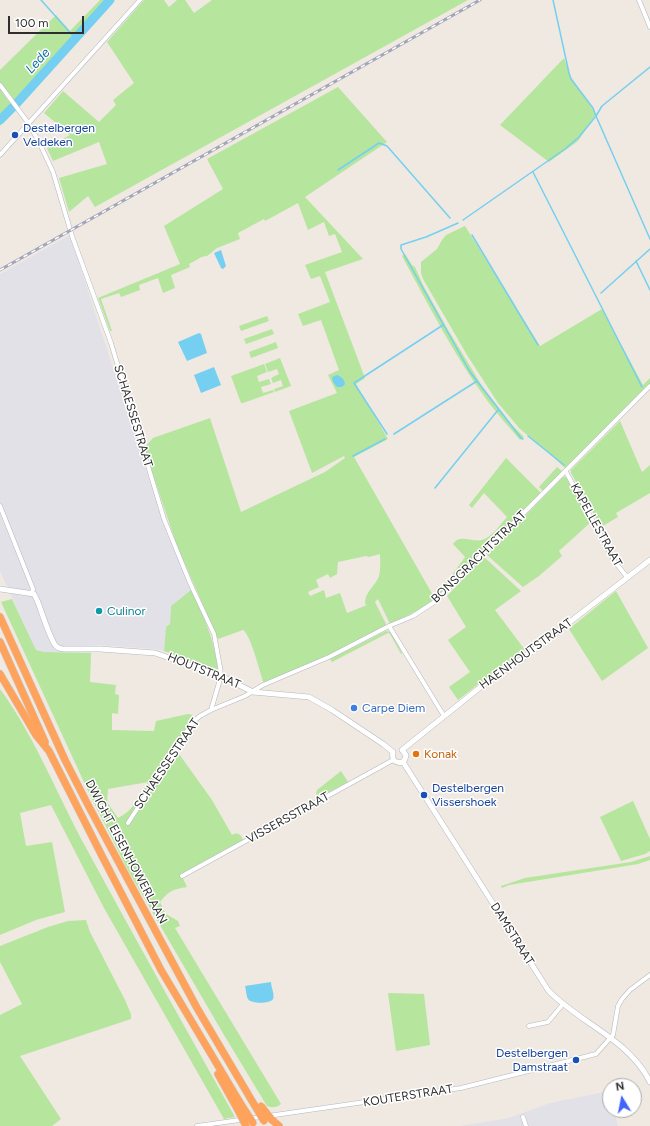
<!DOCTYPE html>
<style>
body{margin:0}
#map{position:relative;width:650px;height:1126px;overflow:hidden;background:#efe9e1;font-family:Figtree,sans-serif}
canvas{display:block}
.north{position:absolute;left:602px;top:1078px;width:40px;height:40px;box-sizing:border-box;background:#fff;border:1px solid #ababab;border-radius:50%;rotate:350deg;font-size:11px;font-weight:700;line-height:16px;text-align:center;color:#2e2e2e}
.north::after{content:'';display:block;margin:auto;width:14px;height:18px;background:#4264fb;clip-path:polygon(50% 0,100% 100%,50% 72%,0 100%)}
.scale{position:absolute;left:8px;top:16px;width:76px;height:18px;box-sizing:border-box;border:2px solid #2e2e2e;border-top:0;padding-left:5px;font-size:12px;line-height:14px;white-space:nowrap;color:#2e2e2e;-webkit-text-stroke:3px #fff;paint-order:stroke}
</style>
<div id="map">
<canvas width="650" height="1126"></canvas>
<div class="north">N</div>
<div class="scale">100 m</div>
</div>
<script>
const ctx = document.querySelector('canvas').getContext('2d');
ctx.lineJoin = 'round';
function fill(path, color) { ctx.fillStyle = color; ctx.fill(path, 'evenodd'); }
function strokePath(path, color, width, dash) { ctx.strokeStyle = color; ctx.lineWidth = width; ctx.lineCap = dash ? 'butt' : 'round'; ctx.setLineDash(dash || []); ctx.stroke(path); }
function drawText(font, color, halo, rows, align = 'center') {
  ctx.font = font + ' Figtree,sans-serif'; ctx.lineWidth = 3; ctx.setLineDash([]); ctx.textBaseline = 'middle'; ctx.strokeStyle = halo; ctx.fillStyle = color; for (const [text, x, y, turn = 0] of rows) {
    ctx.save(); ctx.translate(x, y); ctx.rotate((+turn || 0) * Math.PI / 180); ctx.textAlign = isNaN(turn) ? turn : align; if (halo) ctx.strokeText(text, 0, 0); ctx.fillText(text, 0, 0); ctx.restore();
  }
}
const industrial = new Path2D(`
 M70,235L166,532L191,590L171,606L170,624L166,627L164,651L155,649L100,645L91,646V653L44,652L36,650L0,571V274Z
 M609,1091L610,1110H614L618,1126H460L509,1118L550,1103Z`);
const green = new Path2D(`
 M100,0H112L18,105L0,82V70L56,15L70,31Z
 M144,0H164L169,7L177,0H185L194,13L212,0H468L95,207L88,196L69,212L59,178L107,164L99,142L53,161L47,148L70,135L44,113L63,91L99,122L116,105L113,100L134,83L107,42Z
 M564,58L571,77L596,114L578,141L549,162L500,125Z
 M338,87L387,142L305,197L363,259L325,272L365,378L356,384L388,439L354,457L434,597L439,593L465,557L453,544C460,533 473,543 482,540C492,537 500,525 507,517L484,493L472,508L469,505L506,458L542,494L486,548L440,595L429,605L390,624L378,599L375,602L386,624L385,626L329,655L264,684C260,673 251,635 243,630L218,639L177,546L144,448L153,438L210,418L241,512L325,472L345,458L344,456L312,473L289,411L337,393L328,375L339,370L321,320L303,326L298,314L330,302L320,276L311,279L305,265L342,252L335,234L329,236L324,222L308,230L298,203L265,221L264,219L238,233L240,239L217,248L207,256C200,256 196,261 189,264L190,267L171,275L175,288L163,293L158,278L139,285L140,290L121,297L119,293L101,299L112,331H110L98,298L180,264L164,226L223,189L207,159ZM380,554C380,561 381,568 379,576C375,587 365,591 365,604L367,605L347,613L340,593L326,598L324,590L310,596L308,592L319,587L316,580L328,574L330,578L337,574L338,562L366,556L369,557Z
 M0,89L15,110L0,126Z
 M465,226L540,346L602,309L643,385L650,378V388L647,386L566,469L549,453L520,429L498,403L467,355L423,279L421,273V262L437,249L442,240L446,235Z
 M405,254L412,265L415,267L423,285L447,328L482,386L512,425L524,437L520,440C510,428 499,416 489,403C455,357 429,306 402,256Z
 M267,316L269,321L241,331L239,326Z
 M272,329L274,334L246,344L244,339Z
 M276,342L278,348L251,358L249,352Z
 M280,358L291,386L275,392L274,389L283,386L281,380L273,383L271,378L279,374L277,369L268,372L265,364Z
 M264,364L267,372L257,376L259,382L269,379L271,384L261,387L263,393L273,390L274,392L243,403H241L231,376Z
 M620,421L642,472L650,465V493L616,513L618,517L601,527L571,473V470Z
 M557,467L563,472L544,492L539,487Z
 M563,477H567L591,522L559,551L562,556L539,576L523,587L487,555Z
 M484,557L521,591L495,610L525,650L495,671L458,700L449,687L470,672L448,640L466,627L447,596Z
 M191,590C204,615 214,640 218,668L215,671L164,651L166,627L170,624L171,606Z
 M616,591L648,648L602,681L569,629Z
 M12,599L36,650L44,652L91,653L90,682L116,685L115,694L119,695L118,714L112,713V730L154,731L156,721L188,714L193,715V717L173,749L179,754L212,800L232,835C238,832 241,834 243,840L181,874L187,887C173,889 169,891 160,902L166,914L178,921L180,926L175,928L281,1104C276,1108 273,1108 267,1106L224,1035L129,872L89,793L1,602ZM148,782C140,796 133,811 118,818L107,802L108,789Z
 M386,631L391,632L402,653L401,654L390,634L388,633L332,662L330,659Z
 M0,689C35,737 57,794 85,846C134,937 185,1027 235,1117L224,1119L104,908L51,805L20,813L26,846L52,842L65,912L36,920L0,935Z
 M341,771L348,782L318,798L316,793L317,790Z
 M633,801L650,839V851L645,854L621,861L600,817Z
 M650,856V860L638,864L509,885L502,888L501,886L525,878L631,862Z
 M86,920L90,932L125,1000L131,1014V1019L20,1056L61,1119L52,1126H0V1015L22,1004L0,962V946L48,927L68,921Z
 M388,993L424,994L430,1045L396,1051Z`);
const water = new Path2D(`
 M221,250L226,266L223,269L221,268L214,253Z
 M199,333L201,334L207,353L187,361L178,342Z
 M214,367L221,385L201,393L194,375Z
 M337,375C342,377 344,379 345,384L342,387H337L333,382L332,377Z
 M271,982C271,987 275,995 273,999C270,1004 251,1004 248,999C246,995 246,989 245,986Z`);
const stream = new Path2D(`
 M41,0L75,38
 M650,67L602,106L596,116L650,239
 M338,170L379,143L387,146L450,218
 M533,172L642,387
 M463,220L565,149L579,137L596,116L593,108L571,79L569,73L553,0
 M458,223L426,237L401,245V249L470,372L521,438L523,439
 M472,235L538,345
 M636,261L650,290
 M601,293L650,249
 M387,434L354,383L443,325
 M394,434L477,381
 M528,436L564,465
 M353,456L385,439
 M435,488L498,410`);
const river = new Path2D(`
 M17,103L110,0
 M0,120L13,107`);
const minor = new Path2D(`
 M639,0L650,27
 M0,85L29,124L39,142L53,172L72,236L111,343L164,519L190,583L214,634L220,667L221,676L211,710
 M0,155L140,0
 M566,472L615,562L627,577
 M0,506L33,589L32,593
 M389,626L444,716
 M128,823L187,731L194,721L200,716L211,710L245,696L263,685L329,657L389,626L413,616L436,601L650,386
 M182,876L393,760
 M529,1026L548,1022L563,1004
 M268,1116L461,1088L596,1054L613,1035L618,1006L622,999L630,990L650,975
 M523,1117L526,1126
 M197,1126L261,1117`);
const tertiary = new Path2D(`
 M0,589L34,594L37,600C41,609 50,640 56,646C58,648 62,649 65,649H100L155,653L221,676L253,692L309,697L332,710L383,744L393,752
 M402,750L493,677L518,662L650,560
 M402,750L406,755L405,759L403,762
 M393,752C391,760 396,764 403,762
 M403,762L548,990C579,1023 629,1039 650,1082`);
const motorway = new Path2D(`
 M0,617L65,760L88,805L197,1008L255,1106
 M0,642L45,742
 M0,674L36,735L49,751L101,854L161,970L242,1106
 M218,1074L238,1110
 M271,1119L279,1126`);
const rail = new Path2D(`
 M0,270L480,0`);
const motorwayBridge = new Path2D(`
 M242,1106L253,1123
 M255,1106L264,1121
 M261,1106L271,1119
 M238,1110L246,1126`);
const markers = [
 [15,135,4,"#1a4fb4"],
 [99,611,4,"#0f9aa8"],
 [354,708,4,"#3f7fe0"],
 [416,754,4,"#e8710a"],
 [424,795,4,"#1a4fb4"],
 [576,1060,4,"#1a4fb4"]
];
const transitNames = [
 ["Destelbergen",23,128],
 ["Veldeken",23,142],
 ["Destelbergen",432,788],
 ["Vissershoek",432,802],
 ["Destelbergen",568,1053,"right"],
 ["Damstraat",568,1067,"right"]
];
const streetNames = [
 ["SCHAESSESTRAAT",133,416,73],
 ["KAPELLESTRAAT",596,525,61],
 ["BONSGRACHTSTRAAT",479,557,-44],
 ["HAENHOUTSTRAAT",526,654,-36],
 ["HOUTSTRAAT",204,671,22],
 ["SCHAESSESTRAAT",167,764,-56],
 ["VISSERSSTRAAT",288,818,-29],
 ["DWIGHT EISENHOWERLAAN",126,852,62],
 ["DAMSTRAAT",512,934,58],
 ["KOUTERSTRAAT",408,1096,-9]
];
const cultureNames = [
 ["Culinor",107,611]
];
const shopNames = [
 ["Carpe Diem",362,708]
];
const foodNames = [
 ["Konak",424,754]
];
const waterNames = [
 ["Lede",38,61,-48]
];
fill(industrial, '#e3e1e8');
fill(green, '#b6e59e');
fill(water, '#75cff0');
strokePath(stream, '#75cff0', 1.5);
strokePath(river, '#75cff0', 9);
strokePath(minor, '#b4b7c1', 5);
strokePath(tertiary, '#b4b7c1', 6);
strokePath(motorway, '#c9c9c9', 8);
strokePath(minor, '#fff', 4);
strokePath(tertiary, '#fff', 5);
strokePath(motorway, '#ffa35c', 7);
strokePath(rail, '#a3a6b8', 3);
strokePath(rail, '#fff', 1.5, [4.5]);
strokePath(motorwayBridge, '#c9c9c9', 8, []);
strokePath(motorwayBridge, '#ffa35c', 7);
for (const [x, y, r, color] of markers) { const dot = new Path2D(); dot.arc(x, y, r, 0, 2 * Math.PI); ctx.fillStyle = color; ctx.fill(dot); strokePath(dot, '#fff', 1.5); }
drawText('12px', '#164399', '#fff', transitNames, 'left');
drawText('12px', '#2e2e2e', '#fff', streetNames);
drawText('12px', '#0d838f', '#fff', cultureNames, 'left');
drawText('12px', '#366cbe', '#fff', shopNames, 'left');
drawText('12px', '#c56008', '#fff', foodNames, 'left');
drawText('italic 13px', '#0d6fa3', '#fff', waterNames);
</script>
